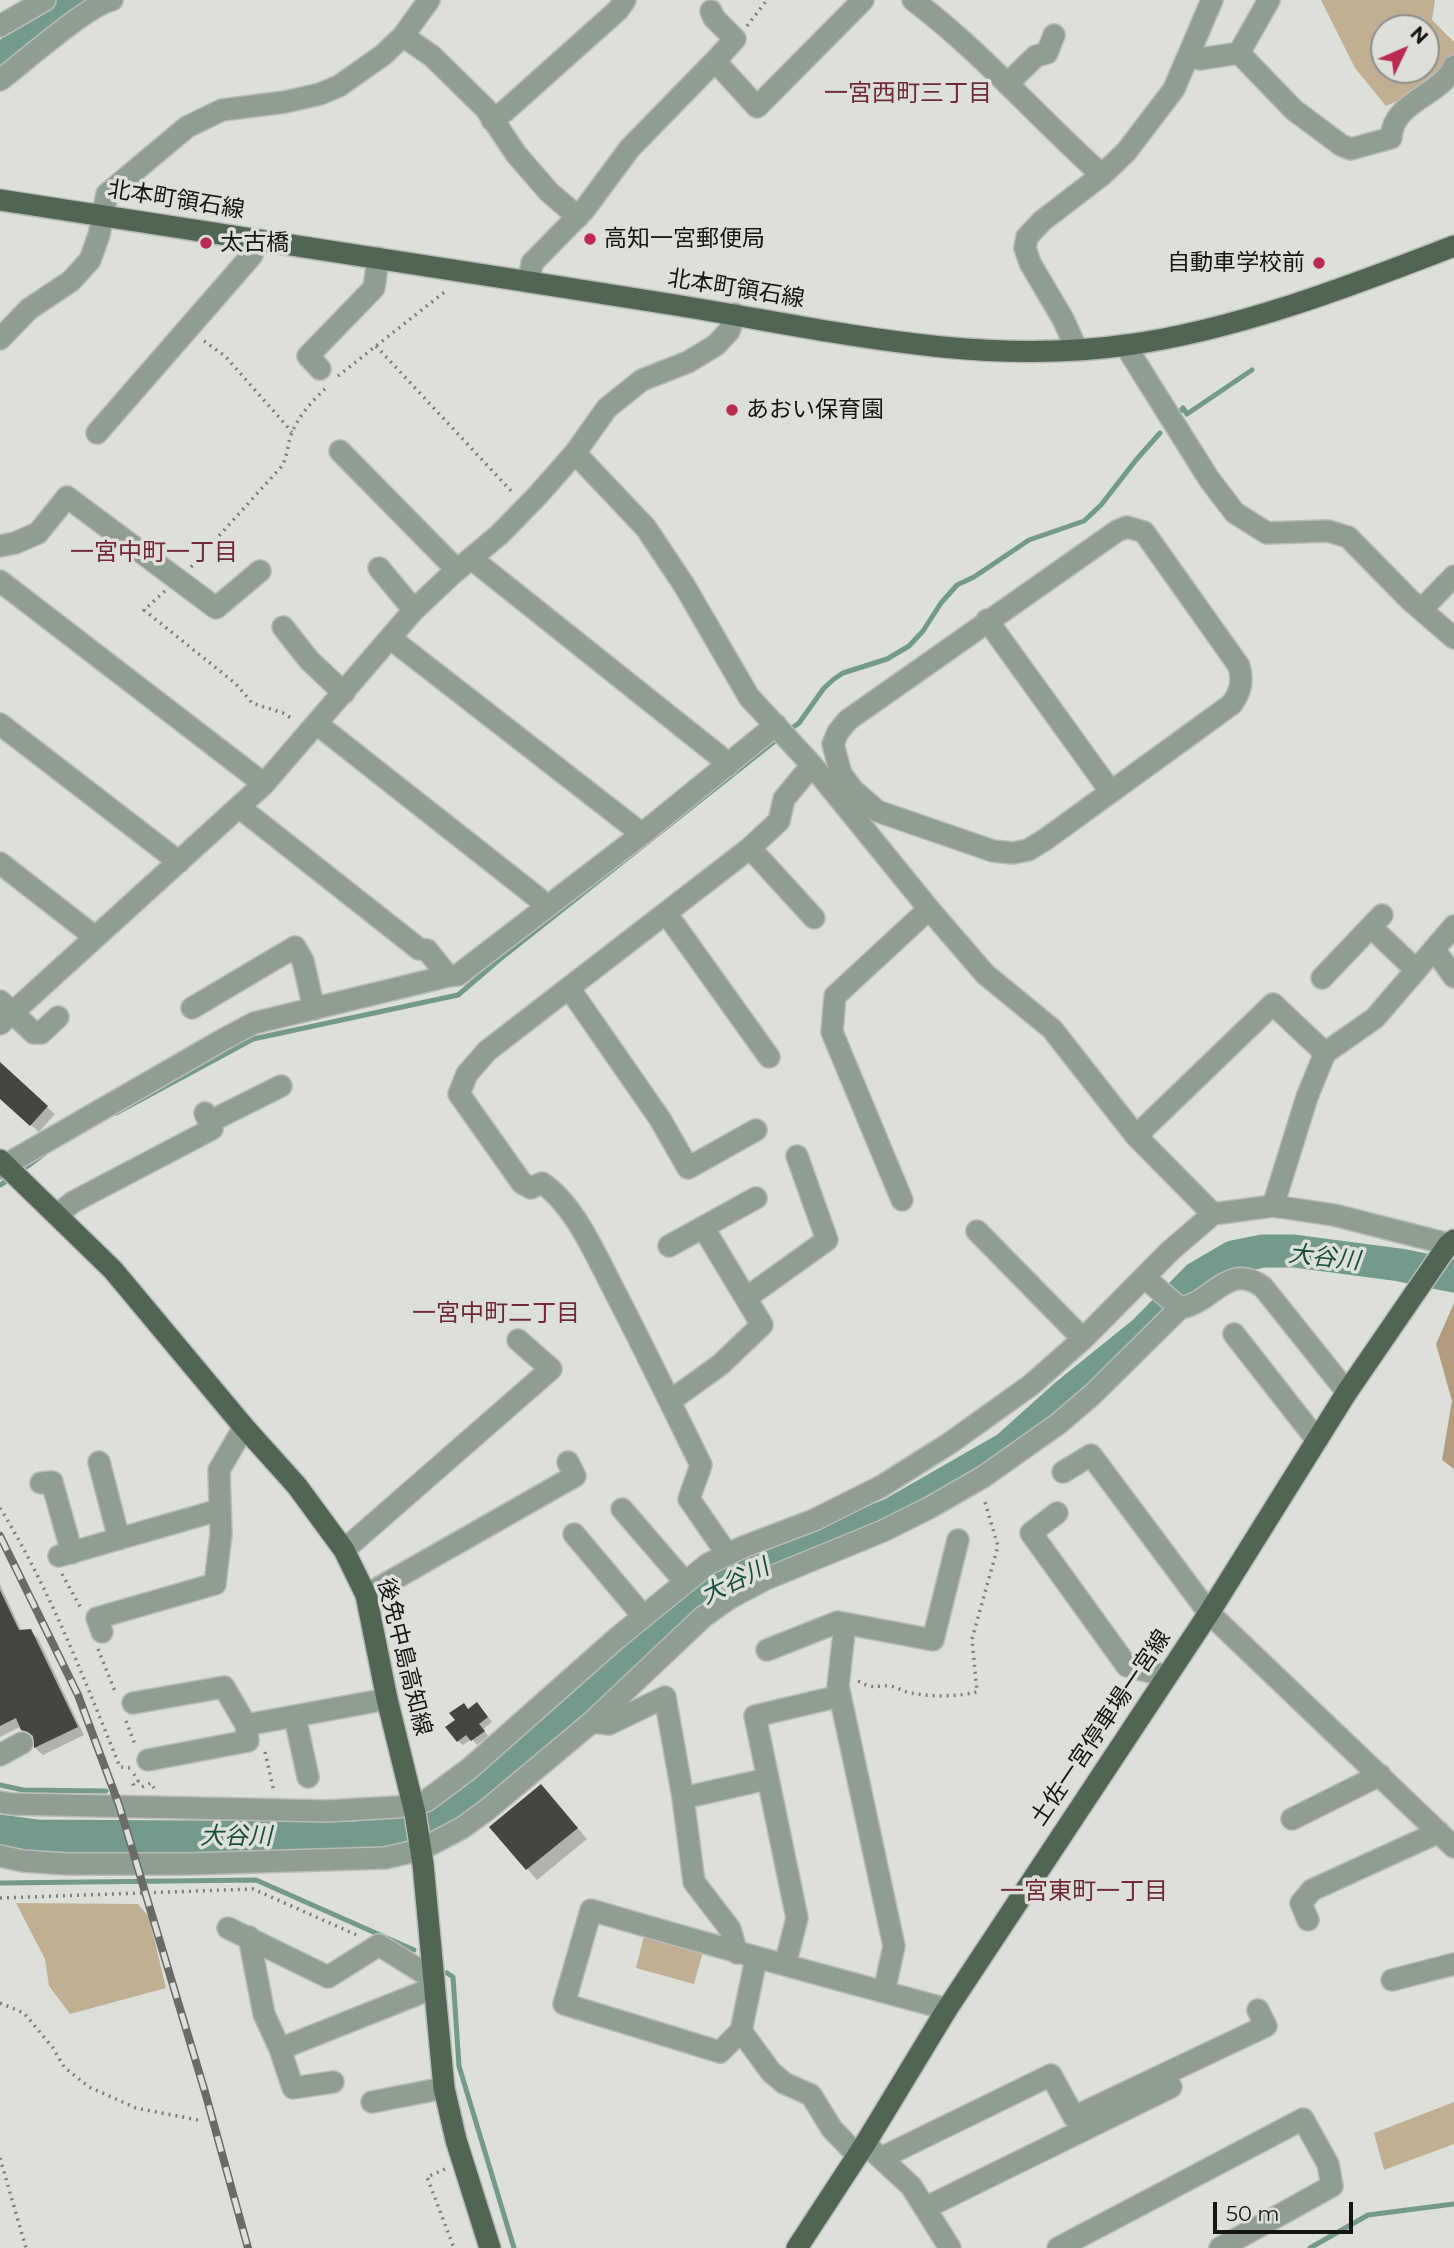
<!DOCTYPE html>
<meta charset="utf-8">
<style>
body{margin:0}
#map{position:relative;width:1454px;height:2248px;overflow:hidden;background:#dddfd9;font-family:Montserrat,sans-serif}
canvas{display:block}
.north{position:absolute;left:1370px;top:14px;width:70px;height:70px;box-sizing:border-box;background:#dddfd9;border:2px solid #8d8f8b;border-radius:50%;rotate:46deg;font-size:19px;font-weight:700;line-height:28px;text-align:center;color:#161715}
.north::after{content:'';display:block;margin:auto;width:24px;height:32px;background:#bb2b50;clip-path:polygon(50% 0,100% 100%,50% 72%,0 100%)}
.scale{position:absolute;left:1213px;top:2202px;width:140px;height:32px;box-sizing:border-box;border:4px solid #161715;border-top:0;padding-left:9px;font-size:21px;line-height:24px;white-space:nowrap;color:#161715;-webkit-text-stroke:5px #dddfd9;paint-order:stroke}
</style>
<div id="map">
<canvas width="1454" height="2248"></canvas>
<div class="north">N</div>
<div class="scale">50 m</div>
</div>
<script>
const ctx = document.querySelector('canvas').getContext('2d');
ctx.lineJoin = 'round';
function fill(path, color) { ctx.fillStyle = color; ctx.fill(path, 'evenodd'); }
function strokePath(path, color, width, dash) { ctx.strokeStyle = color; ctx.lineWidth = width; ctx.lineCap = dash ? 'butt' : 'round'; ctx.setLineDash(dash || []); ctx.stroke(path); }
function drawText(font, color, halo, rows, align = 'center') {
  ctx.font = font + ' Montserrat,"Noto Sans JP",sans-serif'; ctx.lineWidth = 7; ctx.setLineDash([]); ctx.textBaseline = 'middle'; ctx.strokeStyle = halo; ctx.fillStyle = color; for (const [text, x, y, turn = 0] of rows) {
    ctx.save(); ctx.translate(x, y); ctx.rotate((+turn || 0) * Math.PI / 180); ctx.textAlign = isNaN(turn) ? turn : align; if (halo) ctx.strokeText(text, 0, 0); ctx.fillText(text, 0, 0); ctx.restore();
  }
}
const green = new Path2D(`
 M1321,0H1435L1432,20L1454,42V60L1409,96L1386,106L1355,68ZM1384,28H1426V70H1384Z
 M16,1903L138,1904L149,1917L166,1988L70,2014L49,1986L45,1959Z
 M645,1932L704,1948L694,1984L636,1968Z
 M1454,2102V2144L1384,2170L1374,2133Z`);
const forest = new Path2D(`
 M1454,1303V1469L1442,1460L1452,1401L1436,1344Z`);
const water = new Path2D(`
 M0,1816L23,1820L116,1823L124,1851L31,1850L0,1846Z`);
const shadow = new Path2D(`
 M0,1067L55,1114L39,1132L0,1098Z
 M0,1584L22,1632L30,1631L38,1638L84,1735L43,1755L35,1748V1738L31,1737L22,1726L0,1737Z
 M482,1709L492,1722L483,1729L488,1736L477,1745L472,1739L463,1745L458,1741L469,1710Z
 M551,1797L587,1839L537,1880L492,1827Z`);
const stream = new Path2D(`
 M1179,413L1183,408L1187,414L1252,370
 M788,731L799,723L824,688L834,679L843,673L887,659L909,646L923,631L941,603L957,585L974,577L1029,540L1084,521L1101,505L1136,460L1160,433
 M116,1113L253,1039L458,995L500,959L780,737
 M21,1171L44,1154
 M0,1185L10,1179
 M0,1785L23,1790L106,1791
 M0,1883L256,1880L414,1950
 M447,1973L453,1977L459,2066L514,2248
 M1310,2248L1368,2215L1454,2204`);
const river = new Path2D(`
 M0,61L76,0
 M0,1831L38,1836L356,1838L428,1827L452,1811L624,1667C652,1636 683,1608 719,1585L892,1514L1007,1448L1066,1395L1144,1332L1197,1278L1233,1257L1263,1251H1294L1400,1265L1454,1276`);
const building = new Path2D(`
 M0,1062L48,1106L30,1126L0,1099Z
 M0,1590L19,1630L31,1629L78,1727L34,1748L33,1736L28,1732L21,1730L16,1718L0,1726Z
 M477,1702L488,1717L479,1724L485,1731L471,1741L466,1735L457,1742L445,1727L455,1720L449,1713L464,1703L468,1709Z
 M541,1784L578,1828L526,1870L489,1827Z`);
const path = new Path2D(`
 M747,26L767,0
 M204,341L225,356L292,432
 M376,346L513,493
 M338,376L447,290
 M191,567L281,467C288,457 287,446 291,435C297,418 312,401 325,389
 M165,591L144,610L236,684L252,703L283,713L294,720
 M0,1508C50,1589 84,1679 120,1767L130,1768
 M62,1574L82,1610
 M98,1649L116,1694
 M858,1681C875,1690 875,1685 890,1686C897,1687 904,1692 911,1693C933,1697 956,1697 977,1692L972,1639L998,1546L984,1499
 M126,1721L136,1747
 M265,1752L274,1792
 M134,1774L138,1781L133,1783L134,1787
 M142,1787L151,1783L154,1788
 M0,1898L253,1889L359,1936
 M0,2003L24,2013L53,2048L64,2067L89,2087L136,2108L198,2120
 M0,2158L26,2248
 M445,2169L427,2177L454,2248`);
const minor = new Path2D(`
 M913,0C982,52 1038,118 1102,175
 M711,11L714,18L735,39L715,61
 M0,26L45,0
 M403,36L432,56L486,109L516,154L549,192L578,217
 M1239,53L1269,0
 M1189,57L1200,59L1239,53L1294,110L1341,145L1351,149L1391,138C1393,100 1442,96 1454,66
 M0,80C24,62 88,5 112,0
 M1007,84L1036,56L1047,53L1054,35
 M492,120L505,111L618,10L625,0
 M529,282L532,263L584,210L630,148L715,61L757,107L863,0
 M0,339L29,309L71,281L90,260L99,235L107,194L187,127L222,110L285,102L320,94L339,86L383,55L403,36L429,0
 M1125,345L1209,479L1235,513L1267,533L1328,531L1348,537L1410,600L1454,638
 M1077,350L1063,319L1030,263L1025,248L1027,237L1042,221L1102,175L1126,152L1174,89L1212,0
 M320,369L308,356L374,288L378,258
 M97,433L252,255L254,239
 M340,451L457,570
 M575,453L646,528L684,585L749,697L812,765L784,799L779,821L750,848L487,1051L467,1074L459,1094L522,1183L531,1188L542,1183C575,1205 596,1256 614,1290C644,1348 672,1406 701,1465L689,1499L727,1554
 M1127,527L1144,532L1239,666C1243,681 1241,691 1232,704L1046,839L1028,850L1013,853L993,851L877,811L853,790L841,774L833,744L838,732L848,720L1117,531Z
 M0,546L15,543L38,533L67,497L216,608L260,571
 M472,559L719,756L727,766
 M379,568L414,610
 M0,581L264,784
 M1422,609L1454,576
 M987,620L1111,792
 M283,627L309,660L344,693
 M390,638L642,834
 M0,724L179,862
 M317,724L538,898L546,907
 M812,765L929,909L985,974L1052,1029L1136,1136L1213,1214
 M239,807L419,949L427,950L448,976L458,975L642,834L776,725
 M750,848L814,918
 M0,863L95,937
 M666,913L769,1057
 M1371,927L1416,970
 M1434,949L1454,977
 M1322,978L1382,915
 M569,988L660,1119L688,1168L756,1130
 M0,1001L34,1033H41L58,1017
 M192,1008L295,947L303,961L314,1009
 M0,1024L264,784L414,610L451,575L499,535L538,495L575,453L607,408L642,380L688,362L716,345L729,331L735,314
 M209,1122L281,1086
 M1136,1136L1273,1004L1325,1053
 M0,1168L224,1039L254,1023L448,976
 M902,1200L832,1032L835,996L929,909
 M1273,1206L1307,1097L1325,1053L1375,1018L1454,926
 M58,1214L73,1202L212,1129L205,1113
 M977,1231L1083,1339
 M669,1246L756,1198
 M1144,1277L1180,1308
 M746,1298L827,1240L797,1156
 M1234,1334L1317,1440
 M670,1401L720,1365L762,1325L703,1227
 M99,1462L119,1539
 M1063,1472L1091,1455L1209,1613L1454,1847
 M41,1483L52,1482L72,1553
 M622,1509L685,1582
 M1057,1513L1031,1533L1127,1666L1167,1676
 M574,1534L643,1616
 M344,1550L551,1369L518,1340
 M59,1556L219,1510
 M366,1595L575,1476L568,1462
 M845,1624L838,1686L894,1946L884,1992
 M102,1632L97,1618L215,1584L221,1534L219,1470L244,1427
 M767,1650L838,1622L933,1640L958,1540
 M133,1703L224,1687L246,1725L387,1699
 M295,1717L308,1777
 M592,1722L609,1724L665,1697L683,1798L694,1882L730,1929L737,1953
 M0,1755L22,1743
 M148,1760L248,1741L246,1725
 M683,1798L767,1779
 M0,1802L12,1804L327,1811L398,1807L426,1801L469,1769L617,1638L708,1564L743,1547L814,1520L882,1486L950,1443L1031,1385L1083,1339L1170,1251L1213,1214L1273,1206L1334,1215L1448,1244
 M1292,1819L1380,1775
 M0,1856L23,1861L67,1864H188L385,1858L420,1850L462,1828L488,1809L592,1722L703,1617L730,1598L766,1579L883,1531L929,1508L983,1477L1058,1424L1092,1395L1180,1308C1213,1303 1228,1261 1263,1287L1347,1392
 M1308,1920L1301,1903L1312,1890L1439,1832
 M228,1928L328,1977L379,1945L432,1978
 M249,1937L264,2014L280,2049L293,2088L333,2082
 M756,1959L741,2031L720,2052L564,2004L591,1910C709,1945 828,1977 947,2009
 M785,1965L797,1918L755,1716L840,1696
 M1392,1980L1454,1964
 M741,2031L771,2072L784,2083L811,2095L832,2129L857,2155
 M280,2049L433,1988
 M372,2102L444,2088
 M872,2150L911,2186L950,2248
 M881,2158L1051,2075L1074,2117L1266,2026L1258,2010
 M925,2208L1171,2087
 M1058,2248L1303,2119L1328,2164L1332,2186L1220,2248`);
const major = new Path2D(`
 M0,200C223,233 446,269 669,304C821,328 972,367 1127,345C1236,330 1351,286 1454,246
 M0,1160L113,1270L244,1427L297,1486L344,1550L366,1595L387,1699L415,1813L423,1864L444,2088L456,2140L490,2248
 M797,2248L865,2144L947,2009L1209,1613L1347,1392L1448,1245L1454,1240`);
const rail = new Path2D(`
 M0,1536L78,1695L119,1805L205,2092L248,2248`);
const markers = [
 [590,239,7,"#bb2b50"],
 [206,243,7,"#bb2b50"],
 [1319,263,7,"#bb2b50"],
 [732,410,7,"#bb2b50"]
];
const streetNames = [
 ["北本町領石線",176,200,9],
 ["北本町領石線",736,289,9],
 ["後免中島高知線",404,1657,76],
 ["土佐一宮停車場一宮線",1101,1728,-56]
];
const poiNames = [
 ["高知一宮郵便局",604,239],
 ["太古橋",220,243],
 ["自動車学校前",1305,263,"right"],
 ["あおい保育園",746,410]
];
const neighbourhoodNames = [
 ["一宮西町三丁目",908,94],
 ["一宮中町一丁目",154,553],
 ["一宮中町二丁目",496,1314],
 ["一宮東町一丁目",1084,1892]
];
const waterNames = [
 ["大谷川",1324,1258,6],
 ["大谷川",735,1582,-26],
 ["大谷川",236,1837]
];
fill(green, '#c1af93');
fill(forest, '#b19d7e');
fill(water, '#739a8b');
fill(shadow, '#0003');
strokePath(stream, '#739a8b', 5);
strokePath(river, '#739a8b', 33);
fill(building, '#464640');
strokePath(minor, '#b9bbb6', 24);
strokePath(major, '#b9bbb6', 24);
strokePath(path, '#7d7e7a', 3.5, [2, 5]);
strokePath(minor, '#909d91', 21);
strokePath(major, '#506652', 21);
strokePath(rail, '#6a6b67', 8);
strokePath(rail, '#dddfd9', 5, [16]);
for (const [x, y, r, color] of markers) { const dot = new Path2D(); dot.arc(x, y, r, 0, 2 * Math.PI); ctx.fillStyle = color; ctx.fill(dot); strokePath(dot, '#dddfd9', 2.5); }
drawText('23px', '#161715', '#dddfd9', streetNames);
drawText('23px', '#161715', '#dddfd9', poiNames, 'left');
drawText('24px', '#702a37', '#dddfd9', neighbourhoodNames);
drawText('italic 24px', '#184e3d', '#dddfd9', waterNames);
</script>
